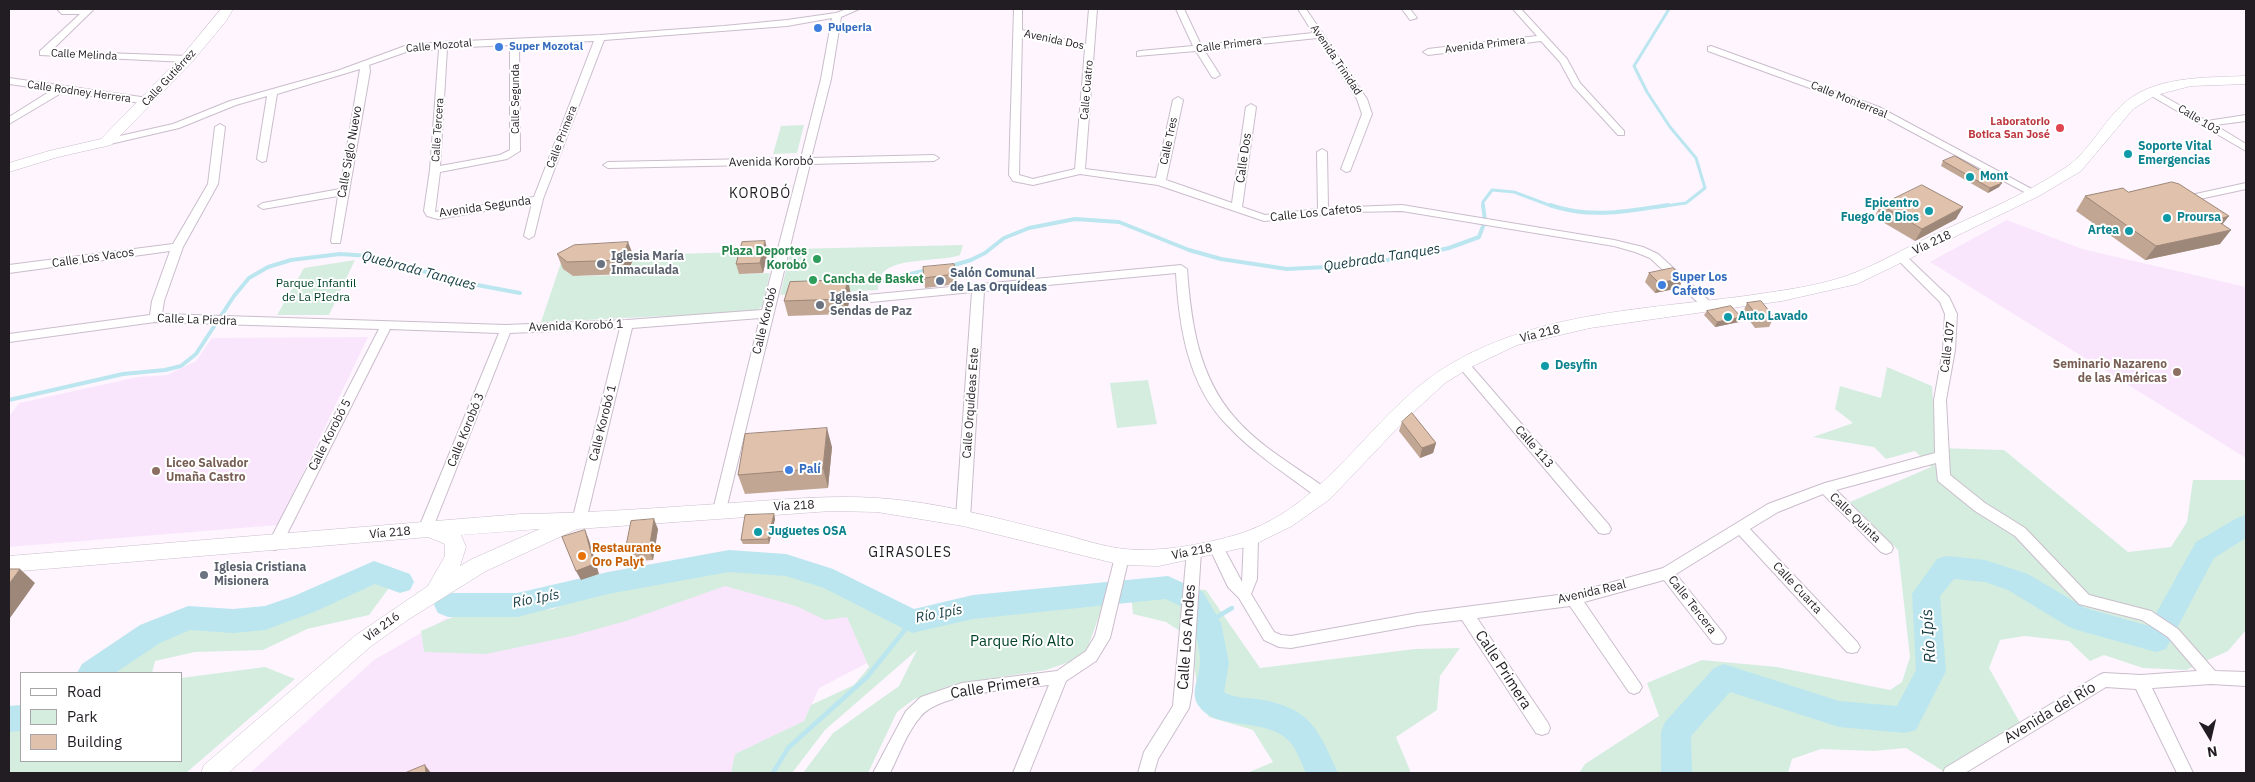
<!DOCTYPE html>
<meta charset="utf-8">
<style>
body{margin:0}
#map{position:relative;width:2255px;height:782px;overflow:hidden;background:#fef5ff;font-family:"IBM Plex Sans",sans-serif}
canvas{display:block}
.frame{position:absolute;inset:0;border:10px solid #221d22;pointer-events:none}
.legend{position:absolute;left:20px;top:672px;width:162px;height:90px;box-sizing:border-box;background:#fff;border:1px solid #a7a5a7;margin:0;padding:6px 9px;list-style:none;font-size:15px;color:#221d22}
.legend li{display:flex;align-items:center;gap:10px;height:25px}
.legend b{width:25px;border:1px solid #a7a5a7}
.north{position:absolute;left:2185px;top:712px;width:50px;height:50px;-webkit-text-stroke:4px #fff;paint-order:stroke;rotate:171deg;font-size:14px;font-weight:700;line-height:20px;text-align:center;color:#221d22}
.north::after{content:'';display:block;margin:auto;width:18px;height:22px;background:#221d22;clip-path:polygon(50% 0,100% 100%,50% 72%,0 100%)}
</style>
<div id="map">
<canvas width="2255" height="782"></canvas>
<div class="frame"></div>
<ul class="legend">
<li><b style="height:6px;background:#fff"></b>Road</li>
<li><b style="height:14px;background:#d5eddf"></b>Park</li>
<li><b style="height:14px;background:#e0c1ac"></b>Building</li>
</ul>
<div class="north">N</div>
</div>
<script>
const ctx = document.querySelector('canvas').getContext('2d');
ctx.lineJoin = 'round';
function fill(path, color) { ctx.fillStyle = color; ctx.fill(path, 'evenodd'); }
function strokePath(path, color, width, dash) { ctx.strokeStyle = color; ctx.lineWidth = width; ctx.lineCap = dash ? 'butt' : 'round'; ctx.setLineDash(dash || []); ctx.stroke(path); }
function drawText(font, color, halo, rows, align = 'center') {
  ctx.font = font + ' "IBM Plex Sans",sans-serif'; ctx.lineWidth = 4; ctx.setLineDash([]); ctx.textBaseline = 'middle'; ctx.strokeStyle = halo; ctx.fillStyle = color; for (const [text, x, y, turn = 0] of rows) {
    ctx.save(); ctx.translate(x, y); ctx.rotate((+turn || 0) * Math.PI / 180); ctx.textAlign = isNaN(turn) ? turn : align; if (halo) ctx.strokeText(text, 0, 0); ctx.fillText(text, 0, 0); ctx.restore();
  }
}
const built = new Path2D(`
 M2007,220L2082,249L2246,287V458L1930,262Z
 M368,337L278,525L9,547V417L19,403L138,377L167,375L196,361L212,338Z
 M770,577L864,626L873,660L819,688L804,721L736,754L731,773H250L374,660L447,618L492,635L565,616Z`);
const green = new Path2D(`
 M804,125L797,153L773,154L781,126Z
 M963,245L960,255C941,262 892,257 881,275C878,279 878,285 878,290L780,295L791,249Z
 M745,252L740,274L770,273L762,307L753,312L541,322L563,257ZM633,257L627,275L573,276L563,269Z
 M355,260L329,315H277L304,268Z
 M1887,367L1932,386L1936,448L2004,450L2128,552L2171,547L2187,522L2193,480H2246V630L2228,651L2186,670L2143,668L2104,655L2090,661L2069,641L2024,636L2000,640L1989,668L2023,728L1943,771L1906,748L1873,751L1821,749L1792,759L1788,773H1579L1585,764L1659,716L1647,683L1702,660L1777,667L1890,690L1902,682L1910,657L1898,550L1850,502L1931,467L1915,451L1886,459L1874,447L1813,437L1853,423L1835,409L1840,386L1881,398Z
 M1148,380L1157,424L1117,428L1110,383Z
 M729,561L786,565L833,580L869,604L918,615L959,604L1062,595L1105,585L1100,599H1105L1087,650L1069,662L1046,670L955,684L913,700L897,712L868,773H803L833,733L899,686L917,650L825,730L792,773H731L735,754L804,721L811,705L854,685L869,667L847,617L825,620L796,606L725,586L626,621L572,636L486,654L424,652L421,631L462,613L497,614L553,609L608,583Z
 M369,579L389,588L369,615L307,629L263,650L195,652L155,661L152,673H87L120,640L233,621L265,618L324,606Z
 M1130,583L1206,590L1260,668L1415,649L1460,648L1440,676L1437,710L1396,737L1411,773H1247L1273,762L1253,730L1209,717L1200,702L1189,637L1166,622L1133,614Z
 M265,667L295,679L186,773H9V717H21V761H181V678Z`);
const streamFar2 = new Path2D(`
 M1483,207V202L1492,190L1514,192L1554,207
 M1658,207L1686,203L1705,188L1696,158L1670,127L1647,92L1634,66L1669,9`);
const streamFar1 = new Path2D(`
 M1550,205C1589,219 1629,211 1668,205
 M951,266L971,260L985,253L1004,238L1029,228L1075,219L1119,222L1189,250L1221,259L1287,269L1346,266L1402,258L1449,248L1479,237L1485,221L1483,205
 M881,281L927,270
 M9,400L123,374L165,370L181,366L196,354L234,296L249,278L268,267L291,260L340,254L370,256L461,282L520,293`);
const stream = new Path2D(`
 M1207,623L1232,608
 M773,773L788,748L867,677L912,621`);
const river = new Path2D(`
 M2246,515V538L2214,558L2166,649L2156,652L2077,630L2067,626L2008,590L1985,582L1954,579L1940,596L1946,671L1916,730L1905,733L1839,727L1730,692L1691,736L1692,773H1661V732L1665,722L1714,668L1724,664L1839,701L1897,706L1916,670L1912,594L1937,559L1947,556L1985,560L2028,574L2085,608L2149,626L2196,542L2237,518Z
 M729,550L786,554L833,569L914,609L973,595L1168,576L1203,592L1221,623L1229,663L1224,692C1233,698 1248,698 1258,699C1310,708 1318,728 1338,773H1306C1301,763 1296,747 1288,740C1263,716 1215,732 1198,705C1190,692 1199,678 1200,664C1201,651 1193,616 1182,607C1177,604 1170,601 1165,599L973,619L912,633L824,588L786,576L729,572L608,594L517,617H448L438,613L434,605L438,597L448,593H517L608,572Z
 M374,561L410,574L414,582L410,590L400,593L375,584L314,612L265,630L233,633L190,630L160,643L115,673H77L82,664L140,625L178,610L188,606L233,609L265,606L294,596Z
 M21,705V731L9,732V706Z`);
const street = new Path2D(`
 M57,9L93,10L51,51L187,56L192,59L187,62L40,55V51L80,14H62Z
 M847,9H859L841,17L831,79L811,158L934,155L939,158L934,161L810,164L725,514H715L713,510L760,318L632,328L586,521L584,525L579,526L574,525L572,521L620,328L510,333L432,530L430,534L425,535L420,534L418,530L499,333L390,329L280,548L275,550L270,548L268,544L379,329L155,322L9,342V334L150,315L152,301L170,251L9,273V265L173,244L208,184L215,127L220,124L225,127L218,184L183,247L164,301L162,314L506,325L627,320L762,310L800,164L608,168L603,165L608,162L801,158L821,79L832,18L787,26L604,40L543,199L534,236L529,239L524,236L532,203L438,219L427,216L424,211L430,170L439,49L406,52L369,65L370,71L340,243H332L331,241L338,196L263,209L258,206L263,203L340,189L360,69L277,94L266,161L262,162L257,159L267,96L236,105L179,128L106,145L101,142L102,140L173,124L230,101L337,71L405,46L442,42L600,35L724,26L787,20L836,13ZM594,41L534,197L435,212L440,172L507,159L520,151L519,44ZM510,45V150L500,155L440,166L447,48Z
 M1014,9H1022V30L1086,44L1089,9H1097L1085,169L1156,178L1173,100L1178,97L1183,100L1166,180L1232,203L1246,107L1251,104L1256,107L1242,207L1265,215L1318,209L1317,152L1322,149L1327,152L1328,208L1402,205L1614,240L1643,247L1658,254L1716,307L1714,310H1706L1650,258L1635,252L1614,246L1402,211L1351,212L1264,221L1158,185L1080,174L1033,185L1013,181L1009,175ZM1022,35L1085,49L1075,169L1033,179L1019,175Z
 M1176,9H1184L1201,45L1313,33L1298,9H1306L1367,99L1372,114L1350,171L1346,172L1341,169L1362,114L1357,99L1317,38L1204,50L1220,75L1215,78L1212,77L1196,51L1137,56V52L1140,51L1193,46Z
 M1402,9H1410L1417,18L1410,20Z
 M1513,9H1521L1567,59L1580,83L1624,131V135H1618L1573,86L1560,62L1541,41L1428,55L1423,52L1428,49L1537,36Z
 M1711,46L1879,107L2039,193L2034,196L2030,195L1873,111L1708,51V47Z
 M9,78L148,98L153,101L148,104L63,92L9,124V117L52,90L9,84Z
 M2151,89L2207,121L2246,115V121L2215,125L2246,144V151L2148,94L2146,92Z
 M2246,183V189L2195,200L2190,197L2191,195Z
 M1901,253L1905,255L1949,297L1957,314L1955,350L1946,400L1950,475L1985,503L2025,528L2089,595L2151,611L2178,629L2215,671L2246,672V686L2211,684L2152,688L2193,773H2177L2136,689L2106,687L1965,773H1943L1945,768L2099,675L2104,673L2141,675L2197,671L2168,637L2142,620L2079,604L2015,536L1975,511L1938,481L1936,463L1836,490L1891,544L1893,548L1891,552L1886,554L1881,552L1823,494L1778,512L1750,529L1857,642L1860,647L1857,652L1852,653L1847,652L1739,535L1676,574L1723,633L1726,638L1723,643L1718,644L1713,643L1664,580L1584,602L1639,682L1642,687L1639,692L1634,694L1629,692L1570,606L1477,618L1548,723L1550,728L1548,733L1542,735L1536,733L1462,620L1418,625L1291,648L1279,647L1264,640L1239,598L1228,587L1209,547L1211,543L1216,541L1221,543L1242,582L1244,538L1246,534L1251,532L1256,534L1258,538L1257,579L1251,594L1274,632L1281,635L1291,636L1418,613L1574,593L1663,568L1768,504L1825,483L1935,453L1934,400L1943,350L1945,314L1940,302L1895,257L1897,255Z
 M1181,265L1187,269C1191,322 1198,376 1235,418C1260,447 1297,467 1328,490L1330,494L1328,498H1318C1288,475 1254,454 1228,426C1188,386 1179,327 1176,273L984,291L970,518L968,522L963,523L958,522L956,518L972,292L871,302L865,298L867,295Z
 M1463,360L1467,361L1609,525L1611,529L1609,533L1604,534L1599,533L1459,367L1457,364Z
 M1194,545L1199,547L1201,551L1192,691L1189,708L1158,759L1154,773H1138L1144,752L1173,706L1187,551L1189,547Z
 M1122,551L1127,553L1129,557L1110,638L1096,661L1066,681L1029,773H1013L1049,685C1017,689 942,692 921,716C907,732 899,755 890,773H873L906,711L921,697L962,683L1057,671L1086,651L1095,636L1115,557L1117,553Z`);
const secondary = new Path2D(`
 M221,9H233L226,21L192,62L111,145L58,157L9,172V163L49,151L101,139L182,56Z
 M2246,76V84L2191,86L2156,95L2133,109L2081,171L2039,196L1857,284L1782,301L1590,328L1517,345L1469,368L1445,383L1406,419L1330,499L1292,526L1251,546L1159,566L1122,565L963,526L877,512L831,511L577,529L486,571L409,619L370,647L228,773H201L204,765L356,635L428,586L445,556V544L428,537L9,572V556L521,514C596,513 671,507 746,502C789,499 833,495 877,498C939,502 1000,519 1061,534C1082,539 1103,547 1125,549C1160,553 1212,543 1245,532C1333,501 1375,406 1454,362C1541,312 1648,309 1745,296C1778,291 1814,287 1846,276C1875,266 1903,249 1931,236C1976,215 2023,196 2065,168C2088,153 2101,125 2121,106C2153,75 2205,78 2246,76ZM540,529L472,559L460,566L466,547L461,535Z`);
const wall = new Path2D(`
 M1943,161L2002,183L1999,187L1988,193L1941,166Z
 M2128,192L2223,224L2220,244L2145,260L2076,211L2085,196Z
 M1881,205L1956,219L1915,241L1874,217Z
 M768,251L763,273L739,274L736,264Z
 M557,254L634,257L627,274L573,276L563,269Z
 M954,264L957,284L925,288L924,278Z
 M1649,273L1683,278L1679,288L1655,293L1645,282Z
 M851,295L846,314L788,316L784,301Z
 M1747,303L1774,317L1769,327L1755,328L1743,312Z
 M1707,311L1741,317L1739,322L1715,327L1704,315Z
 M1402,422L1436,443L1433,453L1420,458L1399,431Z
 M832,447L828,488L745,494L738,475Z
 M774,514L775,519L769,544H743L741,540Z
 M658,529L653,560L638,561L635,555H631L626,546Z`);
const shadedWall = new Path2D(`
 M2002,183L1999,187L1988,193L1990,188Z
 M1963,207L1956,219L1915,241L1922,229Z
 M2229,216L2218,230L2216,220Z
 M2231,230L2220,244L2145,260L2156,246Z
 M765,241L768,251L763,273L760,263Z
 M628,242L634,257L627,274L622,260Z
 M1683,278L1679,288L1655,293L1659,283Z
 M848,280L851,295L846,314L843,299Z
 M1741,317L1739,322L1715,327L1717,322Z
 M827,428L832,447L828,488L823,468Z
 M1436,443L1433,453L1420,458L1422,448Z
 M774,514L775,519L769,544L768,539Z
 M654,519L658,529L653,560L649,550Z
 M585,530L589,540L599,574L581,580L576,571Z
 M20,569L35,583L10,618L9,617V584Z
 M425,765L431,773H426Z`);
const building = new Path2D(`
 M1955,156L2002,183L1990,188L1943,161Z
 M2172,182L2179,184L2229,216L2216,220L2231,230L2156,246L2085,196L2123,188L2128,192Z
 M1922,185L1963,207L1922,229L1881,205Z
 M765,241L760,263L736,264L742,242Z
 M628,242L622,260L567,262L557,254L574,245Z
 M954,264L956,274L924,278L923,267Z
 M1673,268L1683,278L1659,283L1649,273Z
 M848,280L843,299L784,301L790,282Z
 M1761,301L1774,317L1760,319L1747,303Z
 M1731,306L1741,317L1717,322L1707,311Z
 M1412,413L1436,443L1422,448L1402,422Z
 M827,428L823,468L738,475L745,434Z
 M774,514L768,539L741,540L745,515Z
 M654,519L649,550L634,552L635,545L626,546L631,521Z
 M585,530L594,564L576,571L562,537Z
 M9,569H20L9,584Z
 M425,765L426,773H405Z`);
const markers = [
 [818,28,5,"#3f7fe0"],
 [499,47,5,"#3f7fe0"],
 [2060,128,5,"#e0444e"],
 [2128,154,5,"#0f9aa8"],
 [1970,177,5,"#0f9aa8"],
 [1929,211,5,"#0f9aa8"],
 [2167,218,5,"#0f9aa8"],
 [2129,231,5,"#0f9aa8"],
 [817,259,5,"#2e9e5b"],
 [601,264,5,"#6b7280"],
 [813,280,5,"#2e9e5b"],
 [940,281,5,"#5c6f8a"],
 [1662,285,5,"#3f7fe0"],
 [820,305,5,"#6b7280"],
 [1728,317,5,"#0f9aa8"],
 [1545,366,5,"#0f9aa8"],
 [2177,372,5,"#8d6e63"],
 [789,470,5,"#3f7fe0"],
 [156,471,5,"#8d6e63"],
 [758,532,5,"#0f9aa8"],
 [582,556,5,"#e8710a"],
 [204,575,5,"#6b7280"]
];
const farShopnames = [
 ["Pulperia",828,28],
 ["Super Mozotal",509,47]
];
const farStreetnames = [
 ["Avenida Dos",1054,40,12],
 ["Calle Primera",1229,45,-7],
 ["Avenida Primera",1485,45,-7],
 ["Calle Mozotal",439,46,-5],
 ["Calle Melinda",84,55,3],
 ["Avenida Trinidad",1336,60,56],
 ["Calle Gutiérrez",169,78,-47],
 ["Calle Cuatro",1087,90,-85],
 ["Calle Rodney Herrera",79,92,8],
 ["Calle Segunda",516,99,-90],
 ["Calle Monterreal",1849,100,22],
 ["Calle 103",2199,120,31],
 ["Calle Tercera",438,130,-86],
 ["Calle Primera",562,137,-69],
 ["Calle Tres",1169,141,-78]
];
const farHealthnames = [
 ["Laboratorio",2050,122],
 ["Botica San José",2050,135]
];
const cultureNames = [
 ["Soporte Vital",2138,147],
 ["Emergencias",2138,161],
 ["Mont",1980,177],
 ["Epicentro",1919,204,"right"],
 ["Fuego de Dios",1919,218,"right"],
 ["Proursa",2177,218],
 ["Artea",2119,231,"right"],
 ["Auto Lavado",1738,317],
 ["Desyfin",1555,366],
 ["Juguetes OSA",768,532]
];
const streetNames = [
 ["Calle Siglo Nuevo",350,152,-80],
 ["Calle Dos",1244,158,-82],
 ["Avenida Korobó",771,162,-1],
 ["Avenida Segunda",485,207,-8],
 ["Calle Los Cafetos",1316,213,-6],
 ["Vía 218",1932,243,-25],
 ["Calle Los Vacos",93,258,-8],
 ["Calle La Piedra",197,320,2],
 ["Calle Korobó",765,321,-76],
 ["Avenida Korobó 1",576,326,-2],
 ["Vía 218",1540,334,-14],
 ["Calle 107",1948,347,-83],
 ["Calle Orquídeas Este",971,403,-86],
 ["Calle Korobó 1",603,423,-76],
 ["Calle Korobó 3",466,430,-68],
 ["Calle Korobó 5",330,435,-63],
 ["Calle 113",1534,447,49],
 ["Vía 218",794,506,-3],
 ["Calle Quinta",1855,518,44],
 ["Vía 218",390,533,-5],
 ["Vía 218",1192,552,-11],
 ["Calle Cuarta",1797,588,47],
 ["Avenida Real",1592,592,-13],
 ["Calle Tercera",1692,605,52],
 ["Vía 216",382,627,-36]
];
const leisureNames = [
 ["Plaza Deportes",807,252],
 ["Korobó",807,266],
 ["Cancha de Basket",823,280,"left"]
];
const worshipNames = [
 ["Iglesia María",611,257],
 ["Inmaculada",611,271],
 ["Iglesia",830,298],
 ["Sendas de Paz",830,312],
 ["Iglesia Cristiana",214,568],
 ["Misionera",214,582]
];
const serviceNames = [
 ["Salón Comunal",950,274],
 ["de Las Orquídeas",950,288]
];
const shopNames = [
 ["Super Los",1672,278],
 ["Cafetos",1672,292],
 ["Palí",799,470]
];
const parkNames = [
 ["Parque Infantil",316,284],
 ["de La PIedra",316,298]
];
const educationNames = [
 ["Seminario Nazareno",2167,365],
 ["de las Américas",2167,379],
 ["Liceo Salvador",166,464,"left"],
 ["Umaña Castro",166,478,"left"]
];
const foodNames = [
 ["Restaurante",592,549],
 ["Oro Palyt",592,563]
];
const neighbourhoodNames = [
 ["KOROBÓ",760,194],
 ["GIRASOLES",910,553]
];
const waterNames = [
 ["Quebrada Tanques",1382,258,-9],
 ["Quebrada Tanques",419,271,15],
 ["Río Ipís",536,599,-11],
 ["Río Ipís",939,614,-11]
];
const nearStreetnames = [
 ["Calle Los Andes",1187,637,-86],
 ["Calle Primera",1503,670,57],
 ["Calle Primera",995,687,-9],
 ["Avenida del Río",2050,713,-31]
];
const nearParknames = [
 ["Parque Río Alto",1022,642]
];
const nearWaternames = [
 ["Río Ipís",1929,636,-94]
];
fill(built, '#f9e6fc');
fill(green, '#d5eddf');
strokePath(streamFar2, '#bbe6ef', 3);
strokePath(streamFar1, '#bbe6ef', 4);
strokePath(stream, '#bbe6ef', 4.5);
fill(river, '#bbe6ef');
strokePath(street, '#cabdcc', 2);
strokePath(secondary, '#cabdcc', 1);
fill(street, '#fff');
fill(secondary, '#fff');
fill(wall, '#c1a694');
fill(shadedWall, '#9d8778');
fill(building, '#e0c1ac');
strokePath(building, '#9d8778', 1);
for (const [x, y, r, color] of markers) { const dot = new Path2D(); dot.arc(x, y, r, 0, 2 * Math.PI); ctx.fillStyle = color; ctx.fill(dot); strokePath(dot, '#fff', 2); }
drawText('bold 11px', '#366cbe', '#fff', farShopnames, 'left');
drawText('11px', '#221d22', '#fff', farStreetnames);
drawText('bold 11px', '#be3a42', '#fff', farHealthnames, 'right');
drawText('bold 12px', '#0d838f', '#fff', cultureNames, 'left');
drawText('12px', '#221d22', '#fff', streetNames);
drawText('bold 12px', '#27864d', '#fff', leisureNames, 'right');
drawText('bold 12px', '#5b616d', '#fff', worshipNames, 'left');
drawText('bold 12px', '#4e5e75', '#fff', serviceNames, 'left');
drawText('bold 12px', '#366cbe', '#fff', shopNames, 'left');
drawText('12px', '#014228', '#fff', parkNames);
drawText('bold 12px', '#785e54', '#fff', educationNames, 'right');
drawText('bold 12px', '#c56008', '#fff', foodNames, 'left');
ctx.letterSpacing = '1px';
drawText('14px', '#221d22', '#fff', neighbourhoodNames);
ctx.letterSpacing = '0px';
drawText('italic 14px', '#133a42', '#fff', waterNames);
drawText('15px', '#221d22', '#fff', nearStreetnames);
drawText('15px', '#014228', '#fff', nearParknames);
drawText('italic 16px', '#133a42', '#fff', nearWaternames);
</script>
